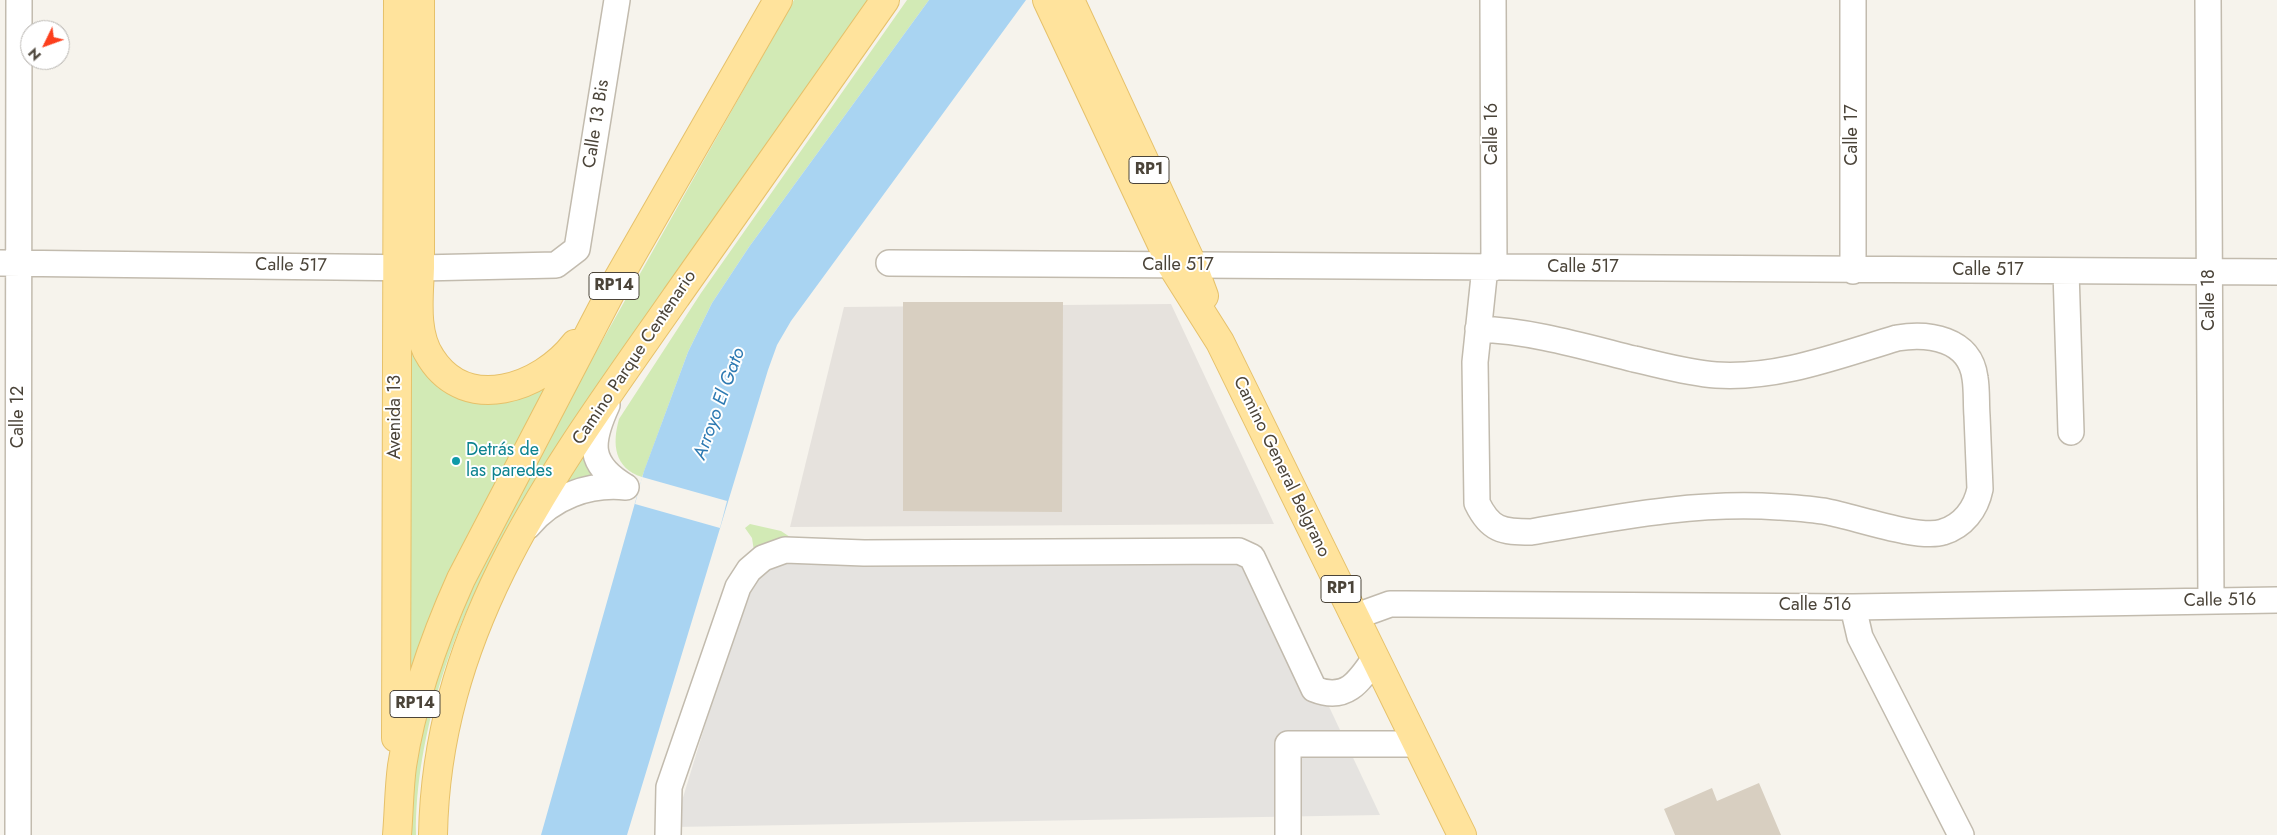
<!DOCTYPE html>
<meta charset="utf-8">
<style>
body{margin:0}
#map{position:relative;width:2277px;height:835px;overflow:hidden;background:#f6f3ec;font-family:Jost,sans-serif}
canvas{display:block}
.north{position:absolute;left:20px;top:20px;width:50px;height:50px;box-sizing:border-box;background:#fff;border:1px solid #b7b4b0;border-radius:50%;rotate:228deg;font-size:14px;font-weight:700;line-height:20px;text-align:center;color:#4b4439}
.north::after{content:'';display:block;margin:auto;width:18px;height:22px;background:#fc3f1d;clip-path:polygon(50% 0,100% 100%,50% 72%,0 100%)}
</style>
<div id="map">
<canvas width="2277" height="835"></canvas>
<div class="north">N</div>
</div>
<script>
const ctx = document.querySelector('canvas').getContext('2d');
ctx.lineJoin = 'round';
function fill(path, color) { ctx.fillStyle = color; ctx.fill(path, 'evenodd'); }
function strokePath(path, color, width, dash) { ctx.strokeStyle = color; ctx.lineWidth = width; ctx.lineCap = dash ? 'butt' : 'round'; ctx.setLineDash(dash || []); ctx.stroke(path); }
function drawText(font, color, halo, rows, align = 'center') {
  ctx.font = font + ' Jost,sans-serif'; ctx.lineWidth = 4; ctx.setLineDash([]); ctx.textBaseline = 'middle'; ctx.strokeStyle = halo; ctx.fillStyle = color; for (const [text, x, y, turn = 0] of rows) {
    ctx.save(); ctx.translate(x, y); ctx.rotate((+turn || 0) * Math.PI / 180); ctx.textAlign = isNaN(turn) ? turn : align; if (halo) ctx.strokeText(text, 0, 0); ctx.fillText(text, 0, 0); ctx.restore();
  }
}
const industrial = new Path2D(`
 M1171,304L1274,524L790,527L844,307Z`);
const green = new Path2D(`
 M794,0H868C800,98 732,196 664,294C628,346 593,398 559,451C541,480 521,507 504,537C454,622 415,736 416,835H409L415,755L445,640L515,496Z
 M907,0H929L749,247L712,303L688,352L642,477C614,468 612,444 619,419L701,293Z
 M408,297L431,375L548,384L408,695Z
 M587,439L601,475L578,478L556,487Z
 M750,524L781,531L793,539L754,551L752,538L745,528Z`);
const parking = new Path2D(`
 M1252,543L1380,815L674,827L746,591L775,548Z`);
const water = new Path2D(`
 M929,0H1026L791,321L777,345L768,370L627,835H541L644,471L688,352L712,303L749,247Z`);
const pier = new Path2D(`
 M642,477L727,501L720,528L635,504Z`);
const building = new Path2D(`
 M903,302H1063L1062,512L903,511Z
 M1759,783L1781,835H1675L1664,809L1712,788L1717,801Z`);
const minor = new Path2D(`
 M1493,0L1494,268
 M2208,0L2211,601
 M0,263L420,268L556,265L577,249L617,0
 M889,263L2277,272
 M1853,271V0
 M2066,271L2071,432
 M1478,329C1532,331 1582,346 1634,359C1661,365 1688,373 1716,375C1778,379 1837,356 1897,338C1928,333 1970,338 1975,378C1977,390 1976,403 1977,416C1978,440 1979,464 1980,489C1976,509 1963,526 1943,532C1919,540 1855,517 1828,512C1812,509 1795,508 1779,507C1695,501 1613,518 1531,532C1502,532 1490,530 1477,503L1475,362L1485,267
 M607,405C590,442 587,464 626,487
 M528,526C552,497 589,483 626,487
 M1853,607L1860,637L1961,835
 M1354,617L1390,604H1406L1853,607L2277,600
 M18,835L19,0
 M668,835L669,787L738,587L749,570L763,558L785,550L864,553L1239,551L1252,557L1314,689C1346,702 1359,682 1375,658
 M1288,835V744H1417`);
const major = new Path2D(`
 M420,0V268C419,297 414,333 431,358C467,414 541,388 575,344
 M1047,0L1172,266L1220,342L1462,835
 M1070,0L1193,266L1204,296
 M396,738L398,0
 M397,835C399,812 399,788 402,766C412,700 434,639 461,579L615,284L778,0
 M433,835C437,621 559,465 676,297C746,198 816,99 885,0`);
const markers = [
 [456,461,5,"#0f9aa8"]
];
const shields = [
 [1149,170,40],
 [614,286,50],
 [1341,589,40],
 [415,704,50]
];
const shieldNames = [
 ["RP1",1149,170],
 ["RP14",614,286],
 ["RP1",1341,589],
 ["RP14",415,704]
];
const streetNames = [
 ["Calle 13 Bis",597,124,-81],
 ["Calle 16",1493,134,-90],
 ["Calle 17",1853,135,-90],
 ["Calle 517",291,266,1],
 ["Calle 517",1178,266],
 ["Calle 517",1583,268],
 ["Calle 517",1988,271],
 ["Calle 18",2210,300,-90],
 ["Camino Parque Centenario",635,358,-56],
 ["Calle 12",19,417,-90],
 ["Avenida 13",396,417,-90],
 ["Camino General Belgrano",1281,467,64],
 ["Calle 516",2220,601,-1],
 ["Calle 516",1815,606]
];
const cultureNames = [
 ["Detrás de",466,451],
 ["las paredes",466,472]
];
const waterNames = [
 ["Arroyo El Gato",720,404,-70]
];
fill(industrial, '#e6e2dd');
fill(green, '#d2eab5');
fill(parking, '#e5e3e0');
fill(water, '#a9d4f2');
fill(pier, '#f6f3ec');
fill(building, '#d8cfc1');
strokePath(minor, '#c2bbae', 28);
strokePath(major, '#e6c16a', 30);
strokePath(minor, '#fff', 25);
strokePath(major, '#ffe39c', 28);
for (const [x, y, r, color] of markers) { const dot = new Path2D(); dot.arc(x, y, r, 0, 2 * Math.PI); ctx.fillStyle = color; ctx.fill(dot); strokePath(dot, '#fff', 2); }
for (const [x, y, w] of shields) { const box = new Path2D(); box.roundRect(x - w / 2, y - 13.5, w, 27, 4); ctx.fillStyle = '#fff'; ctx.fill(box); strokePath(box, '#4b4439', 1); }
drawText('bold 16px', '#4b4439', null, shieldNames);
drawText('18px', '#4b4439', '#fff', streetNames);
drawText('18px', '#0d838f', '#fff', cultureNames, 'left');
drawText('italic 19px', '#2e7ab2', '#fff', waterNames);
</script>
